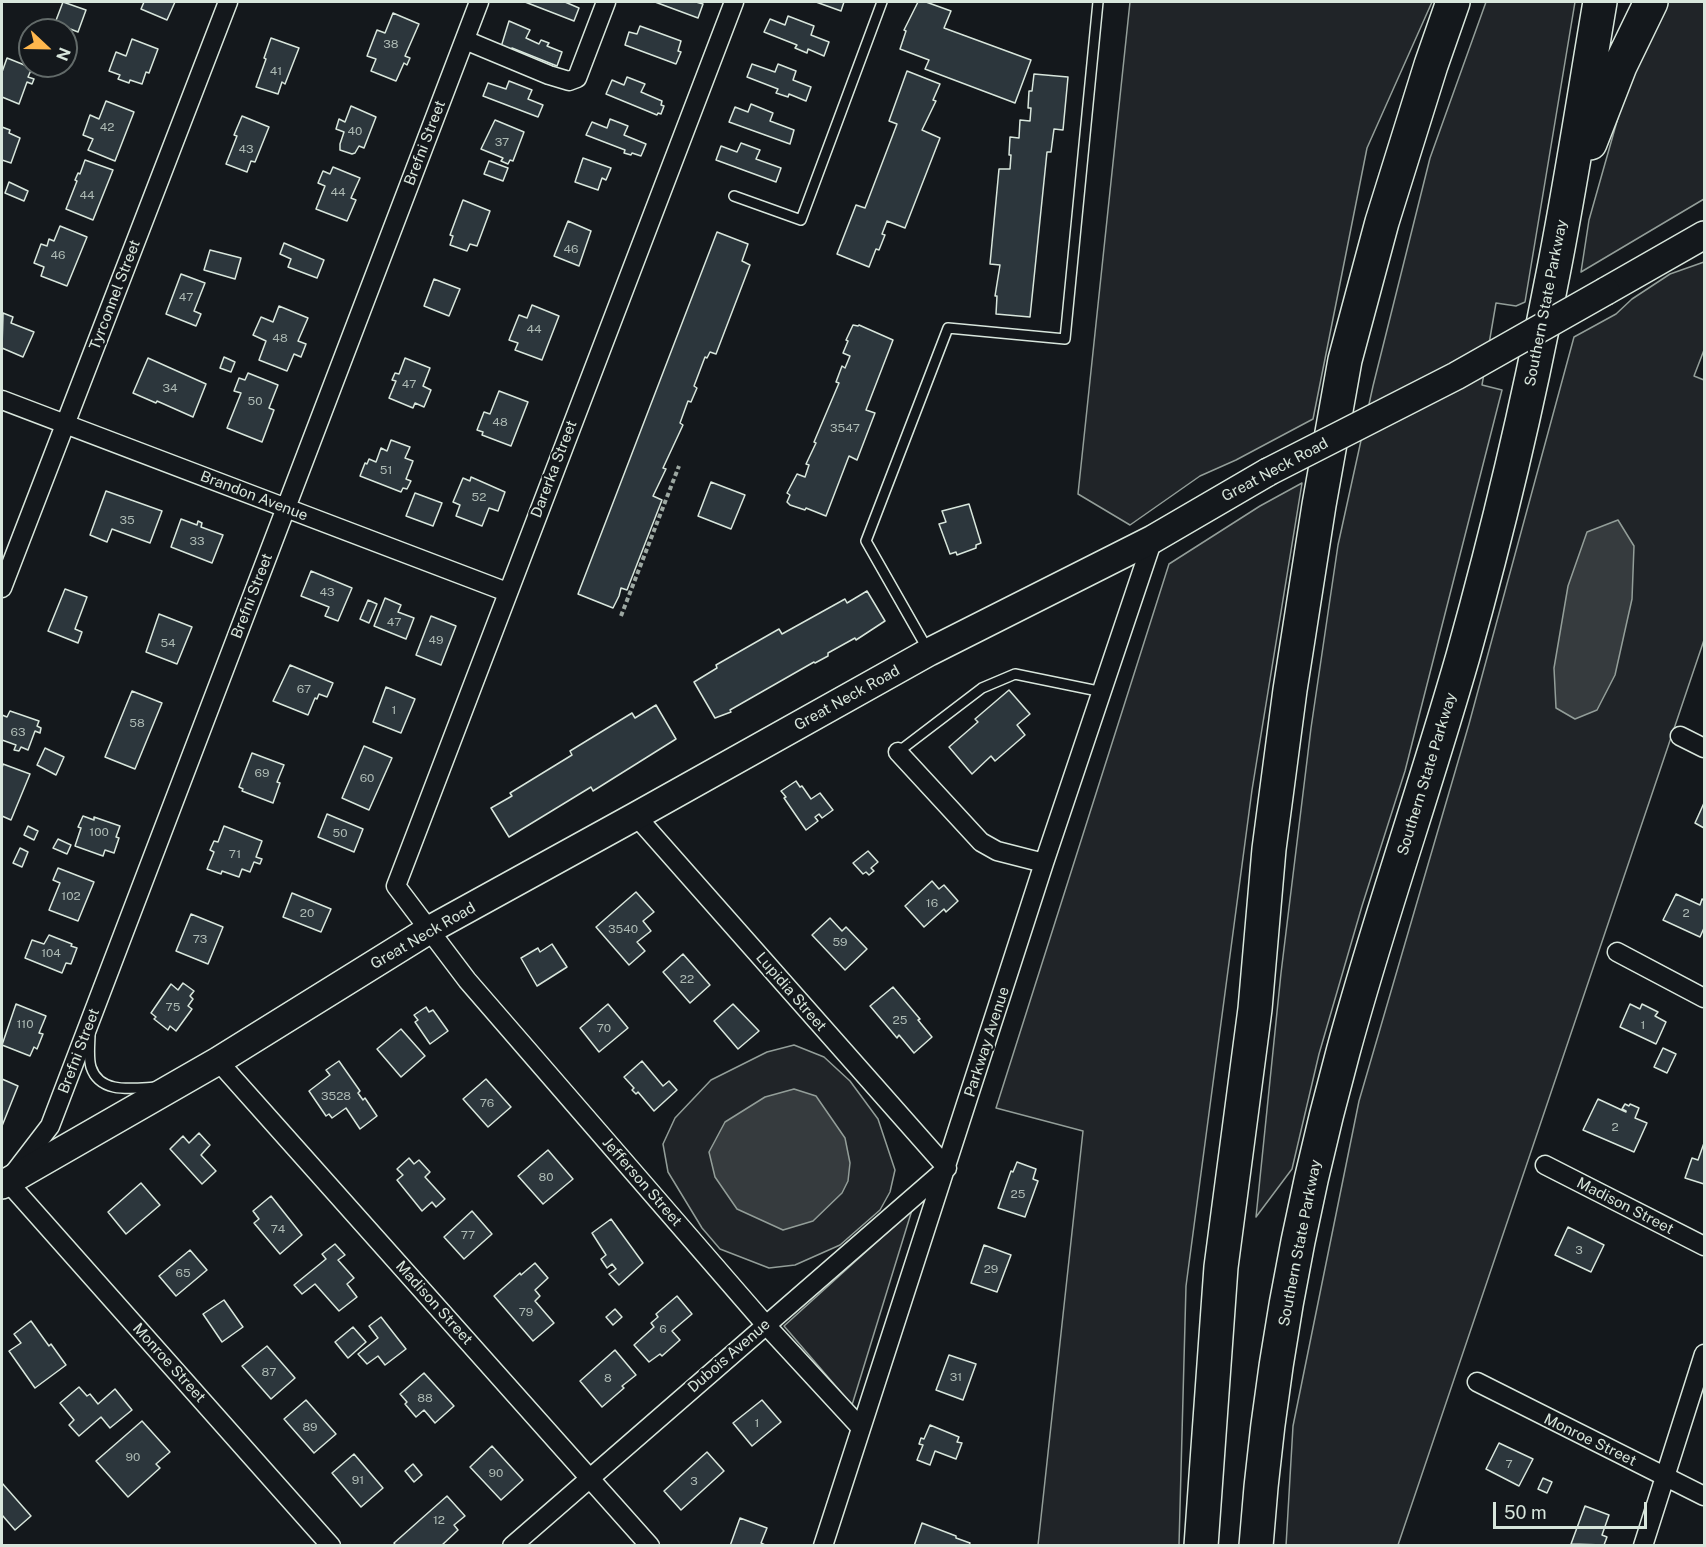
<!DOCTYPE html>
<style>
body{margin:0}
#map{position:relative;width:1706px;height:1547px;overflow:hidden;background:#14181c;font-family:"Public Sans",sans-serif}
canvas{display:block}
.frame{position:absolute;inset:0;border:3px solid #d8e6dc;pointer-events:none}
.north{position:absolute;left:18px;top:18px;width:60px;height:60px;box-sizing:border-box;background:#14181c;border:2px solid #626a69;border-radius:50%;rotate:112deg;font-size:16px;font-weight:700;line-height:24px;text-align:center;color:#d8e6dc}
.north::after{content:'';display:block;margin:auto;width:21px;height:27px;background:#ffb74d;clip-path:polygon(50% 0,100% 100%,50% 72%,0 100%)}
.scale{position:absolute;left:1493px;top:1502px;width:154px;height:27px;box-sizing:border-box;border:3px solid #d8e6dc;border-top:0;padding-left:8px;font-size:18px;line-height:21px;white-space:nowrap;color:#d8e6dc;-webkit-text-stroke:4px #14181c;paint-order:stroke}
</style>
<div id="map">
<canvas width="1706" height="1547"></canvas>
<div class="frame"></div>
<div class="north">N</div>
<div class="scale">50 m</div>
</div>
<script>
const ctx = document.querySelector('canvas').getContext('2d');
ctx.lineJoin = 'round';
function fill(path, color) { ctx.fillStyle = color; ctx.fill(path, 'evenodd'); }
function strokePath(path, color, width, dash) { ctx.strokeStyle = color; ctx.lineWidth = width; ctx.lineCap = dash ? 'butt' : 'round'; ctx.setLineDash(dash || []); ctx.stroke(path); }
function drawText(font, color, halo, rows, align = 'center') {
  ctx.font = font + ' "Public Sans",sans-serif'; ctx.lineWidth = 4.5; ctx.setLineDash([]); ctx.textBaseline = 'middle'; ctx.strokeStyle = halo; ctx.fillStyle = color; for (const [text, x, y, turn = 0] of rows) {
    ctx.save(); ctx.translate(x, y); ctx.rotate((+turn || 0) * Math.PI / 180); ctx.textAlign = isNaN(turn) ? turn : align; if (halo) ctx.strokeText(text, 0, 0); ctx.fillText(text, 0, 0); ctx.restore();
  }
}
const green = new Path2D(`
 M1130,2H1432L1367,148L1313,419L1236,460L1200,476L1130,525L1078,494Z
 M1486,2H1575L1525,302L1516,306L1496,303L1482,385L1502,390L1405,771L1362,906L1319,1054L1292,1169L1256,1217L1281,973L1311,728L1338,545L1373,386L1430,158Z
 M1661,2H1704V199L1581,272L1589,220L1640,40Z
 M1704,262V350L1694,376L1704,380V640L1398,1545L1286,1546L1293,1426L1359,1101L1469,724L1574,337L1616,314L1632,299L1670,274Z
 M1302,483L1252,790L1186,1286L1179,1545H1038L1083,1131L996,1108L1169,564L1260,506Z
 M794,1045L824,1057L850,1081L878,1119L895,1170L890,1192L880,1210L840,1245L795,1265L769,1268L720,1249L702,1228L668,1172L663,1144L675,1118L711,1080L767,1052Z
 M912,1210L852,1405L784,1326Z`);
const water = new Path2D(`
 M1618,520L1634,546L1632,599L1615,675L1597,710L1575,719L1556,708L1554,668L1568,586L1587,532Z
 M794,1089L816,1096L845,1138L850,1163L848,1181L842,1193L813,1221L783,1230L737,1209L715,1177L709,1152L725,1122L765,1097Z`);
const building = new Path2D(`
 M63,2L86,10L78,32L55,23Z
 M144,2H175L167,20L141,9Z
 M525,2H565L579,8L574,21Z
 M655,2H696L703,4L698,18Z
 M816,2H844L841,11Z
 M918,2H926L951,11L944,28L1031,60L1015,103L925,69L929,60L900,49L906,31L904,30Z
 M393,13L419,24L405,56L410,58L407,65L404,63L396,81L371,71L376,59L367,56L377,30L385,33Z
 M788,16L814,26L811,35L829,42L824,56L808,49L807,53L795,48L797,45L764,32L770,19L785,25Z
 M509,21L530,30L526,38L539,44L541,40L549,43L547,46L562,52L557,66L512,48L510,51L501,47Z
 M640,26L681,41L678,51L681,52L676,64L625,45L629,32L637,34Z
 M271,38L299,48L285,84L282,82L278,94L256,87L266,59L264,58Z
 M132,39L158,49L149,73L146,72L142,84L130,80L129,83L118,79L120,75L109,71L116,52L126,56Z
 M7,58L32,68L28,77L34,79L32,84L27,82L19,104L2,97V72Z
 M752,64L775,72L778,64L796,71L793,80L811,87L806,101L789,94L788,97L776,93L778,89L747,77Z
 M907,71L940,84L933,100L936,101L922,130L940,138L905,228L887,221L882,234L885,235L879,250L876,249L869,267L837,254L856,205L865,208L897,124L889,121Z
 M1034,74L1068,77L1063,130L1054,129L1051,152H1047L1030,317L996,314L997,296H995L1000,265L990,264L999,169H1010L1011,155H1009L1010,137L1019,138L1020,120L1030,121L1031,108H1028L1029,91H1032Z
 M627,77L645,84L641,92L662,101L661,105L664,106L661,114L658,113L657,115L606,94L612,80L624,85Z
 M509,81L532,90L528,99L543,105L538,117L483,96L488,83L506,89Z
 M106,101L134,112L115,161L88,150L93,139L83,135L90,115L99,119Z
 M751,104L773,113L770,121L794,130L790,144L729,122L735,107L748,112Z
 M351,106L376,117L364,148L359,146L355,153L352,154L340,150V144L344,132L336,129L339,119L345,122Z
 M242,116L269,127L255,162L251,161L247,172L226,164L237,136L234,135Z
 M610,119L628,126L624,135L646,144L641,156L632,153L631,155L624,153L625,150L586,135L592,122L607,128Z
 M495,120L524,132L513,161L510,160L508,164L501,161L503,158L481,149Z
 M2,127L10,130L9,133L20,138L11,163L2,160Z
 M741,143L760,150L756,159L781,168L776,182L716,160L721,146L737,152Z
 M583,158L611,168L606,180L602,178L598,190L575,182Z
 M85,160L113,170L93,220L66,209L77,181L75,180L78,173L80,174Z
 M489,161L508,168L503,181L484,174Z
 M333,167L360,178L351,198L356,200L347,221L316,209L325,186L318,183L323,171L330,174Z
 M9,182L28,191L24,201L5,193Z
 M463,200L490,211L477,246L470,244L467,251L450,245L453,236L450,235Z
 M568,221L591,231L579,266L554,256Z
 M60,226L87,237L67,286L41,276L44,267L34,263L41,244L47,246L49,239L54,241Z
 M717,232L748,244L742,261L750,265L716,354L710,352L707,358L705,357L694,386L697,388L691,402L688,401L680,423L683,425L663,468L666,469L653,496L662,500L627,590L621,588L619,596L613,608L578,594Z
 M284,243L324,260L317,278L288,267L291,259L280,254Z
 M210,250L241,258L235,279L204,270Z
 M181,274L205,283L194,311L201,314L196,326L166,314Z
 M434,279L460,289L449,316L424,306Z
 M532,305L559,316L542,360L515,350L518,343L509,340L519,315L527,318Z
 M279,306L308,318L298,341L306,344L301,357L294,354L287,371L259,360L266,341L253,335L261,317L273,322Z
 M3,313L13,317L11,323L34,332L23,357L2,348Z
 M853,325L858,326L859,325L893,340L866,410L875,413L857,460L849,456L826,516L806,508L805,510L790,505L787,502L790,495L787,493L797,474L805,477L809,465L806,464L816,443L814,442L839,383L836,382L842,366L845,368L850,356L843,353L848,341L846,340Z
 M224,357L235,362L231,372L220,368Z
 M148,358L206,384L193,417L157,401L156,403L133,393Z
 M405,358L430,368L423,386L431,390L424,407L415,403L413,408L389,398L396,381L392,380L395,373L399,374Z
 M248,373L278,385L269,408L274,410L262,442L227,428L241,393L234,391L239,378L245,380Z
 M499,391L528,402L511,446L482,435L483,432L477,430L484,412L490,414Z
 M391,440L410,447L405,458L413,461L406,479L411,481L407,489L403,488L401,492L360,476L365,463L367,464L369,459L376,462L381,448L387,451Z
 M471,477L505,492L498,511L489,508L482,526L456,516L460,505L453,502L463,478L470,481Z
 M711,482L745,495L731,529L698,516Z
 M106,491L162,511L150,543L112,529L107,542L90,535Z
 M415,493L442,503L433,526L406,516Z
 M969,504L981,543L976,545V548L957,555L956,552L950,554L939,524L946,522L942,511Z
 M181,519L197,525L198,521L202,523L201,527L223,535L212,563L171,547Z
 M311,571L352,588L338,621L325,616L329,607L301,596Z
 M65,589L87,597L75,629L82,632L78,643L48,631Z
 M867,591L885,621L856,640L855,638L828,653V656L815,663L814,662L730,710L731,712L715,718L694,682L717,668L716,665L779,629L782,634L845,599L847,603Z
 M385,598L401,605L398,612L414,618L406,639L374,626Z
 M368,600L377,604L369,623L360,619Z
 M159,614L192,627L177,664L146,652Z
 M431,616L456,626L441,665L416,655Z
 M290,665L333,683L327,697L319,694L317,699L315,698L308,715L273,701Z
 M386,687L415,699L401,733L373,722Z
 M1009,690L1030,714L1017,725L1025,735L995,761L991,756L972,774L949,747L978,722L975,719Z
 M132,691L162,703L135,769L105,757Z
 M656,705L676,739L593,791L591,787L509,837L491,808L512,796L510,793L572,755L570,751L632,713L635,718Z
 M10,711L39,721L37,726L41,728L40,733L35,731L28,750L21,747L19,751L14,750L16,745L2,740V715L7,717Z
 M364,746L392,758L369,810L342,798Z
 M45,748L64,757L56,775L37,765Z
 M252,753L284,765L277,782L280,783L273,803L242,791L243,789L239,787Z
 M3,764L30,774L11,820L2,816V768Z
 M796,781L800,787L802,786L811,799L820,793L833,810L822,818L819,814L815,817L818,821L806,830L784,798L786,797L781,791Z
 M1704,803V828L1695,823Z
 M327,814L363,829L354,852L318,837Z
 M83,816L94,820V817L120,826L116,837L119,838L114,853L105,850L103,856L75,846L81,828L78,827Z
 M28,826L38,831L34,840L24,835Z
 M224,826L262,841L256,857L262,859L260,864L254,862L250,872L242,869L239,877L222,871L221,874L207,869L214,852L210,850L214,841L218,842Z
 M58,839L71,845L67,854L53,848Z
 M20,848L28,852L22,867L13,863Z
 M868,851L878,862L871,868L874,871L869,875L866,872L863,874L853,863Z
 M58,868L94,882L78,921L49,910L60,883L53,880Z
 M932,881L939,889L944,885L958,901L946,912L944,909L924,927L905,906Z
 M636,892L654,912L643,921L651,931L637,942L645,951L629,965L596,927Z
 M292,893L331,909L321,932L283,917Z
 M1676,894L1700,905L1702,899L1704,900V928L1700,937L1663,920Z
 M191,914L223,927L208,964L176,951Z
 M830,918L842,931L846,927L867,949L845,970L812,935Z
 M49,935L72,944L71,946L77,948L71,964L66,963L62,973L25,958L32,940L44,944Z
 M552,944L567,967L537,986L521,958L538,948L540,952Z
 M683,954L710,985L690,1003L663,972Z
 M183,983L194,991L190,996L193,999L188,1006L192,1009L176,1031L170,1026L168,1030L154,1019L156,1017L151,1013L171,984L178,990Z
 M893,987L920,1019L918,1020L932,1037L914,1053L899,1035L897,1038L870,1006Z
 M16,1004L46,1016L39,1033L43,1034L37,1049L34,1047L30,1056L2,1045Z
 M608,1004L628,1028L599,1052L580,1028Z
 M733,1004L759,1031L738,1049L714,1021Z
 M1630,1004L1640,1009L1642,1004L1658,1012L1655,1016L1666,1022L1656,1044L1620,1027Z
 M426,1007L429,1012L433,1010L448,1031L430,1044L415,1022L418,1020L414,1015Z
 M401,1029L425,1056L401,1077L377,1049Z
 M1663,1048L1676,1054L1667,1073L1654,1067Z
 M339,1061L360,1091L358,1093L363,1100L365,1098L377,1116L360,1129L346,1108L332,1118L329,1114L326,1116L309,1091L330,1075L326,1070Z
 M642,1061L663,1086L669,1081L677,1090L654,1111L638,1092L636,1094L632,1090L634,1088L624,1077Z
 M2,1079L18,1086L2,1126Z
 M486,1079L511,1107L488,1127L463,1099Z
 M1598,1099L1626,1112V1111L1622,1109L1625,1104L1629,1106L1630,1104L1639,1108L1635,1118L1647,1123L1634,1152L1583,1130Z
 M199,1133L210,1145L201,1155L216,1171L202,1184L170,1149L183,1136L189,1143Z
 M1704,1143V1184L1685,1178L1692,1158L1698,1160Z
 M548,1150L573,1179L543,1204L518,1176Z
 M409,1158L414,1164L419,1160L430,1172L425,1177L445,1199L436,1207L432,1202L422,1211L397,1180L403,1175L397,1169Z
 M1017,1162L1036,1169L1033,1179L1038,1181L1025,1217L998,1208L1011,1171L1013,1172Z
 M141,1183L160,1205L126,1234L108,1212Z
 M271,1196L302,1235L280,1254L254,1223L259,1219L253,1211Z
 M472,1211L492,1234L464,1259L444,1237Z
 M611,1219L643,1263L619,1285L609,1274L616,1269L612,1264L607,1268L601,1259L606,1255L592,1233Z
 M1568,1227L1604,1245L1591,1272L1555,1255Z
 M335,1244L345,1255L338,1260L354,1278L347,1284L357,1297L339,1311L315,1284L302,1294L294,1285L326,1259L322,1254Z
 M984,1245L1011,1255L997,1292L971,1283Z
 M190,1250L207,1270L176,1296L159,1276Z
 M535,1263L548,1278L535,1290L540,1296L535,1301L554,1323L533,1341L494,1296L520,1273L521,1275Z
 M677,1296L692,1314L672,1331L680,1340L662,1356L660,1354L649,1362L634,1345L654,1327L651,1323L658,1317L656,1314Z
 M224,1300L243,1327L222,1342L203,1314Z
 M615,1309L622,1317L613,1325L606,1317Z
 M381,1317L406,1349L385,1365L378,1356L367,1364L358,1354L378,1338L369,1326Z
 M31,1321L49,1346L51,1344L66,1365L35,1388L9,1351L21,1343L14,1334Z
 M353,1327L366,1342L348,1358L335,1342Z
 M267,1346L295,1378L271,1399L242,1366Z
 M615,1350L636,1375L622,1386L624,1388L602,1407L580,1381Z
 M949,1355L976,1364L963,1400L936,1390Z
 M424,1373L454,1406L435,1423L424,1410L416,1417L405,1404L407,1402L400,1394Z
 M79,1387L87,1396L90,1394L98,1404L115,1389L132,1410L110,1428L101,1417L79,1436L69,1425L74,1420L60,1403Z
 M306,1400L336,1434L314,1453L284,1419Z
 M762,1400L781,1422L752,1446L733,1423Z
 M142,1421L170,1452L156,1464L160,1468L128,1497L96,1461Z
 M930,1425L959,1437L957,1442L962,1443L956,1459L935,1451L930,1465L917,1460L923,1445L919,1444L921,1438L924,1439Z
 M1499,1443L1533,1459L1519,1486L1486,1469Z
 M492,1446L523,1480L501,1500L470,1467Z
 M707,1452L724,1471L681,1510L664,1491Z
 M354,1454L383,1488L361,1507L332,1473Z
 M413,1464L422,1475L414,1482L405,1471Z
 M1543,1478L1552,1482L1547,1493L1538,1489Z
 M2,1483L31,1516L15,1530L2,1515Z
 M447,1496L465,1516L454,1525L458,1530L441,1546H396L394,1543Z
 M1585,1506L1609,1515L1602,1535L1607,1537L1604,1545L1571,1544Z
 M740,1518L767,1528L761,1543L767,1546H730Z
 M922,1523L956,1536V1538L970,1543L969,1546H914Z`);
const path = new Path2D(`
 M621,616L679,466`);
const service = new Path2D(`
 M734,196L801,220L882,2
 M928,650L866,541L948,328L1065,339L1098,2
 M898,752L982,688L1015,674L1103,692
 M90,1033C90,1043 88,1057 91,1067C100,1095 134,1088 157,1087`);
const minor = new Path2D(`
 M734,2L396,886L467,980L765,1324L861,1428
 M465,40L549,75L569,81L577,78L606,2
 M2,400L507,592
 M2,588L228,2
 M1680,736L1704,748
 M898,752L981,842L997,851L1044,863
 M1617,952L1704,998
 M218,1061L650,1546
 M1545,1165L1704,1246
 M14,1173L50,1126L479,2
 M7,1181L331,1546
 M1477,1382L1704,1496
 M512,1546L947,1168L636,816
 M823,1546L1044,863L1153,539
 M1643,1546L1704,1354`);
const secondary = new Path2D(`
 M1606,291L1704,235
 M2,1185L218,1061L429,930L636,816L929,652L1153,539L1268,472`);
const motorway = new Path2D(`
 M1590,143L1620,66L1651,2
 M1201,1546L1221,1267L1255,1009L1269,849L1290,690L1319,505L1345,360L1382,222L1431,65L1453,2
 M1256,1546C1268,1379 1299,1213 1343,1052C1379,919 1425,789 1463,656C1497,534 1527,409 1551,284C1570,190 1584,96 1600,2`);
const secondaryBridge = new Path2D(`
 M1268,472L1456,376L1606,291`);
const numberNames = [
 ["38",391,44],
 ["41",276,71],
 ["42",107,127],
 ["40",355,131],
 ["37",502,142],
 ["43",246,149],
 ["44",338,192],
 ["44",87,195],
 ["46",571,249],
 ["46",58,255],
 ["47",186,297],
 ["44",534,329],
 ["48",280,338],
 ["47",409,384],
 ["34",170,388],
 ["50",255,401],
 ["48",500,422],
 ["3547",845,428],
 ["51",386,470],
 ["52",479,497],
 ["35",127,520],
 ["33",197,541],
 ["43",327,592],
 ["47",394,622],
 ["49",436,640],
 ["54",168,643],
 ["67",304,689],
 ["1",394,710],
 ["58",137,723],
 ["63",18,732],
 ["69",262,773],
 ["60",367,778],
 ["100",99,832],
 ["50",340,833],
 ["71",235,854],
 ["102",71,896],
 ["16",932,903],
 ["20",307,913],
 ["2",1686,913],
 ["3540",623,929],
 ["73",200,939],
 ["59",840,942],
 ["104",51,953],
 ["22",687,979],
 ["75",173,1007],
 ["25",900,1020],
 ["110",25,1024],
 ["1",1643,1025],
 ["70",604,1028],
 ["3528",336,1096],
 ["76",487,1103],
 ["2",1615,1127],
 ["80",546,1177],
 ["25",1018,1194],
 ["74",278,1229],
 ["77",468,1235],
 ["3",1579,1250],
 ["29",991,1269],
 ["65",183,1273],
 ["79",526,1312],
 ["6",663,1329],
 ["87",269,1372],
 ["31",956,1377],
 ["8",608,1378],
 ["88",425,1398],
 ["1",757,1423],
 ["89",310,1427],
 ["90",133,1457],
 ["7",1509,1464],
 ["90",496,1473],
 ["91",358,1480],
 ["3",694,1481],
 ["12",439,1520]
];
const streetNames = [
 ["Brefni Street",425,143,-69],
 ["Tyrconnel Street",115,295,-69],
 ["Southern State Parkway",1546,303,-79],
 ["Darerka Street",554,469,-69],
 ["Great Neck Road",1275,470,-28],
 ["Brandon Avenue",254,496,21],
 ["Brefni Street",252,596,-69],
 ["Great Neck Road",847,698,-29],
 ["Southern State Parkway",1427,774,-73],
 ["Great Neck Road",423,936,-30],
 ["Lupidia Street",791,992,49],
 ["Parkway Avenue",987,1042,-72],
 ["Brefni Street",79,1051,-69],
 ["Jefferson Street",642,1182,49],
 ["Madison Street",1625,1206,27],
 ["Southern State Parkway",1300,1243,-79],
 ["Madison Street",434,1303,48],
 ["Dubois Avenue",729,1356,-41],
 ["Monroe Street",169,1363,48],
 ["Monroe Street",1590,1440,26]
];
fill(green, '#202428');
strokePath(green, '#939e99', 1.5);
fill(water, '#363b3e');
strokePath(water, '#939e99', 1.5);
fill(building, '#2c363c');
strokePath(building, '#d8e6dc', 1.5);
strokePath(service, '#d8e6dc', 12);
strokePath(minor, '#d8e6dc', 21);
strokePath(secondary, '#d8e6dc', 30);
strokePath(motorway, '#d8e6dc', 36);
strokePath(path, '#9da8a2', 4, [4.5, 3]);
strokePath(service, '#14181c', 9);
strokePath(minor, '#14181c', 18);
strokePath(secondary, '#14181c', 27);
strokePath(motorway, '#14181c', 33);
strokePath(secondaryBridge, '#d8e6dc', 30, []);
strokePath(secondaryBridge, '#14181c', 27);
drawText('12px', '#adbab4', null, numberNames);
drawText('15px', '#d8e6dc', '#14181c', streetNames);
</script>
